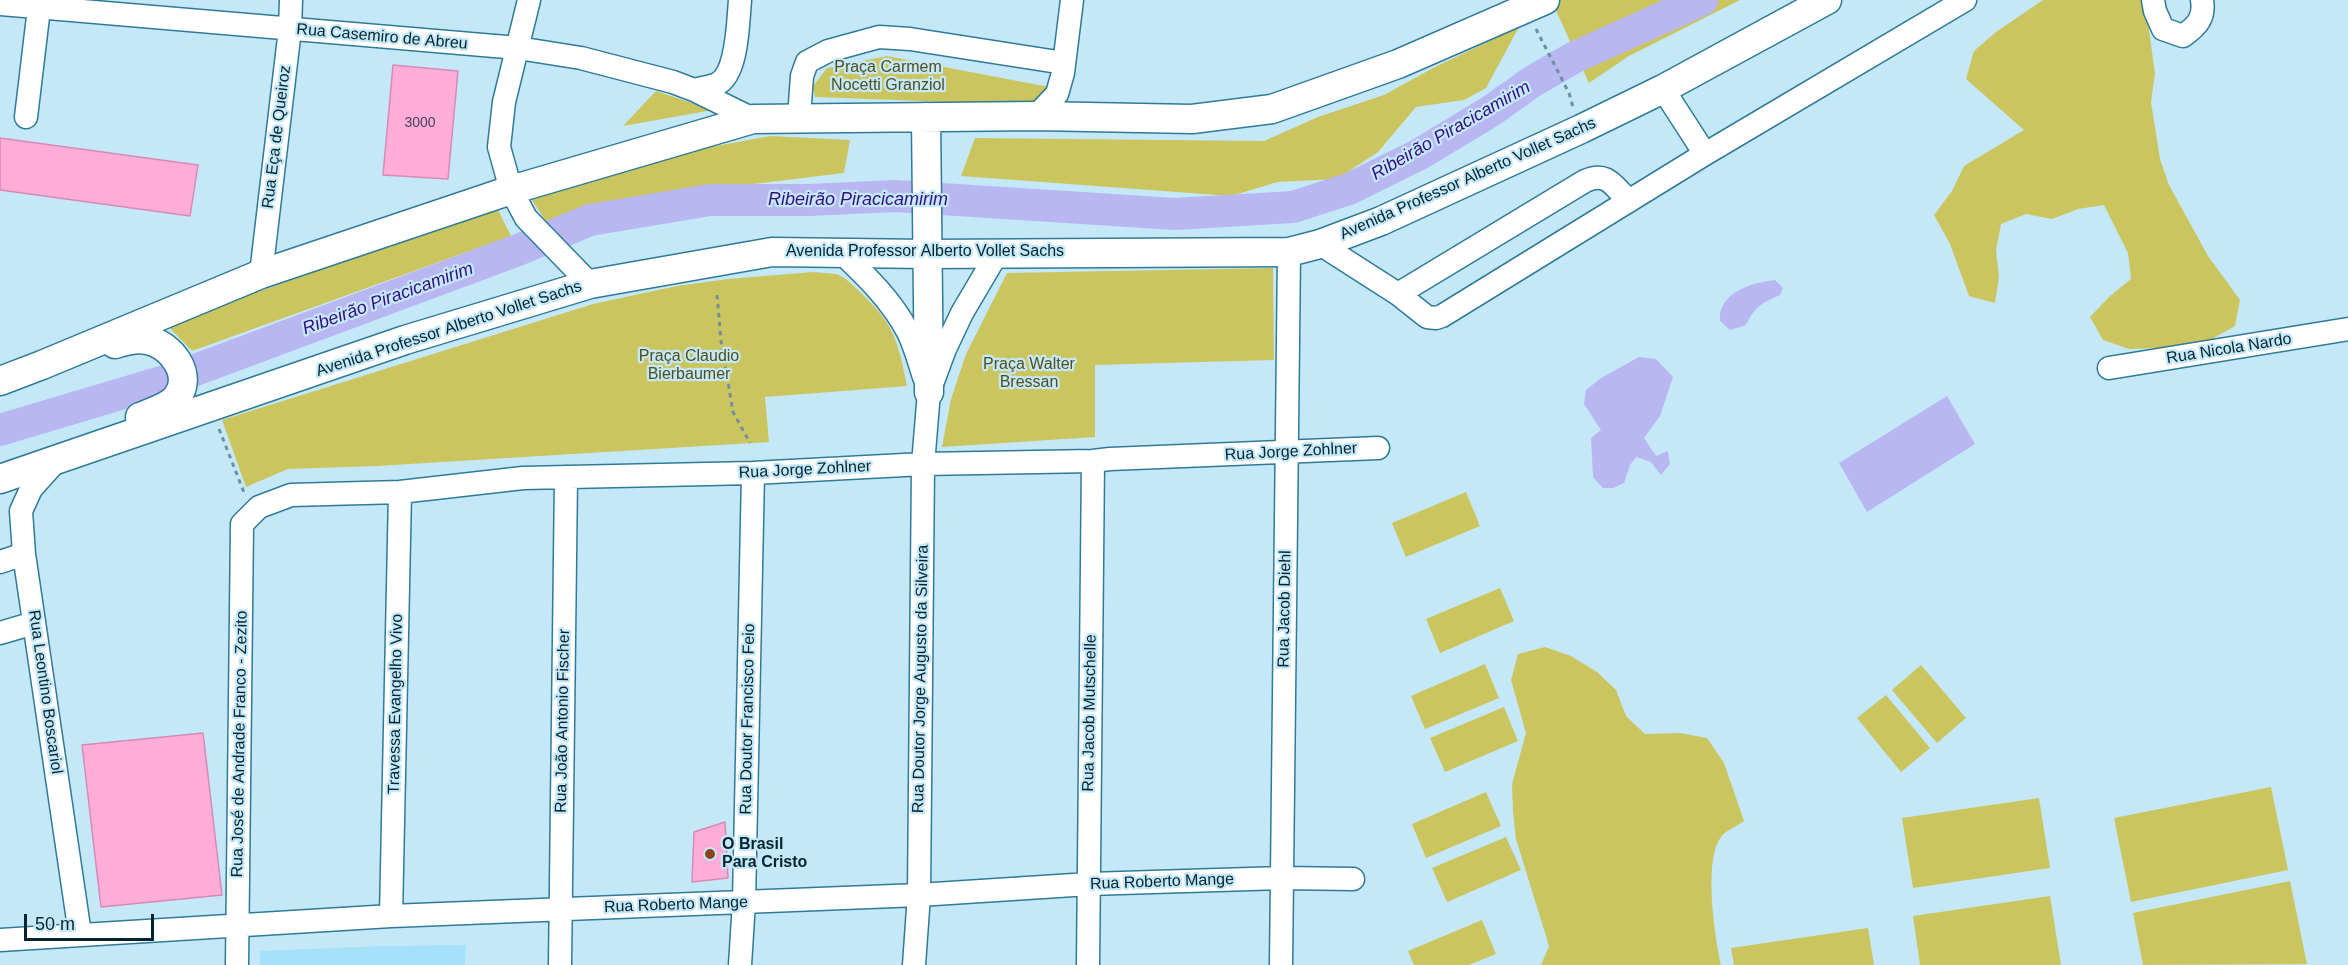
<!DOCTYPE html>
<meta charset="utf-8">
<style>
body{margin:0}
#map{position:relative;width:2348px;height:965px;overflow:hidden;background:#c5e8f8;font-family:Helvetica,sans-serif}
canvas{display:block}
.scale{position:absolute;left:24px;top:914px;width:130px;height:27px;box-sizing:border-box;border:3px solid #04242f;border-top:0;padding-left:8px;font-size:18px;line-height:21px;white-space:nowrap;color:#04242f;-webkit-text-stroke:4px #c5e8f8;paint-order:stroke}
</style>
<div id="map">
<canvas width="2348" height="965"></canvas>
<div class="scale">50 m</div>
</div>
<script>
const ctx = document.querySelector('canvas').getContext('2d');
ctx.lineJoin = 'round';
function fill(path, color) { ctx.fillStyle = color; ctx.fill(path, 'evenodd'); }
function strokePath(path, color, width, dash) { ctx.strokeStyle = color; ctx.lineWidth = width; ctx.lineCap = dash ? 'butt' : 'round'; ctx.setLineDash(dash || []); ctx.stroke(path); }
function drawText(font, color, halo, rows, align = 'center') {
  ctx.font = font + ' Helvetica,sans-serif'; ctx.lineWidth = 4.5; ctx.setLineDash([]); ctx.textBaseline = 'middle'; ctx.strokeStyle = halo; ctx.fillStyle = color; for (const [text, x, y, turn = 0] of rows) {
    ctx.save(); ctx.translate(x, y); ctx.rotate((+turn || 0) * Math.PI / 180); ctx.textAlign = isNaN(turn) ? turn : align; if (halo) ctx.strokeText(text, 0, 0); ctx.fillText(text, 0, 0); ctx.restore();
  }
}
const built = new Path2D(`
 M466,945L465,965H260V951L381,946Z`);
const green = new Path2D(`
 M1560,0H1740L1629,56L1589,83L1553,4Z
 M2043,0H2145L2155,74L2151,102L2160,159L2169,185L2208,256L2240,300L2235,326L2212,339L2185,347L2129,349L2103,340L2090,317L2110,296L2131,279L2128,253L2104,205L2078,209L2052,219L2026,214L2001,224L1996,250L1999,277L1995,303L1969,296L1950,244L1934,215L1952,191L1964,166L2024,130L1966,79L1974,51L1996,32Z
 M1519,27L1486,88L1464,100L1416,107L1378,152L1337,179L1278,182L1231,196L961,176L975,138L1264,141L1318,117L1384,95L1435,67Z
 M887,56L1049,87L1029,105L815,97L813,86L827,68Z
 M656,91L713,110L623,126Z
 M770,136L850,140L844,173L605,202L548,224L529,196L700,149Z
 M497,208L511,236L192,351L166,324Z
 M1273,268L1274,360L1095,365V437L942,447L951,399L966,354L1007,273Z
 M813,272C820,273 829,273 836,274C845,277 853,285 859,291C894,324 898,340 907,386L765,397L769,442L377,466L288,469L246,487L222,420L593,304L677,286L728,279Z
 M1466,492L1480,526L1406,557L1392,523Z
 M1500,588L1514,621L1440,653L1426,619Z
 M1545,647L1571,656L1597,672L1616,690L1626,716L1645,734L1680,733L1707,738L1724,763L1744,821C1737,826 1725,831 1721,837C1703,861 1715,936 1721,965H1541L1549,946L1516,839L1513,812L1512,784L1526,733L1511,680L1518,654Z
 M1485,664L1499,698L1425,729L1411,696Z
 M1921,665L1966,718L1937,743L1892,690Z
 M1886,695L1930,748L1901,772L1857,718Z
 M1504,707L1518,741L1445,772L1430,738Z
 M2271,787L2288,870L2131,902L2114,818Z
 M1486,792L1501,826L1426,858L1412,824Z
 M2039,798L2050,868L1913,888L1902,818Z
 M1506,837L1521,870L1447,902L1432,868Z
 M2290,881L2307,964L2143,965L2133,913Z
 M2050,896L2061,965H1920L1913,916Z
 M1482,920L1496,954L1469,965H1414L1408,951Z
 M1868,928L1874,965H1734L1731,948Z`);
const water = new Path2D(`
 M1775,280L1783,288L1780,295C1762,303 1755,306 1746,325L1730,330L1720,321C1717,293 1753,282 1775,280Z
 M1639,357L1656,359L1673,377L1660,416L1644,438L1656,456L1668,451L1670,464L1661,475L1651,462L1636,457L1630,465L1624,483L1613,488H1603L1593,477L1591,438L1601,430L1584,404L1586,390L1601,378Z
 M1947,396L1975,444L1867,512L1839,463Z`);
const river = new Path2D(`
 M0,430L171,379L518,250L590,220L710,200H809L895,196L1175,214L1293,207L1349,189L1418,155L1491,111L1533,81L1575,57L1702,0`);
const building = new Path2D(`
 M393,65L458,71L448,179L383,175Z
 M0,138L198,165L190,216L0,190Z
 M203,733L222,895L101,907L82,745Z
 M725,822L728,878L692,882L694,832Z`);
const path = new Path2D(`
 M1536,29L1569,93L1573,107
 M717,295L721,341L733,412L750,443
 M219,429L245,495`);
const minor = new Path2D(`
 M529,0L504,102L499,147L511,190L526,218L590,284
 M2153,0L2155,11L2163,29L2183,36C2197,26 2205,18 2202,0
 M0,4L518,48L581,58L673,82L694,90L753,119
 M1663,89L1705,154
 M694,90C701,88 710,87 717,84C738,74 738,21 740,0
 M1036,116L1057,94L1063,73L1072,0
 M26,117L40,0
 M799,117L802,76L807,62L828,51L879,37L910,39L1064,63
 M1320,244L1398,294L1427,317L1436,318L1442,316L1705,154L1965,0
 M842,253C867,277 892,301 908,332C915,346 919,362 924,377
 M261,274L290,29L291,0
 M1398,294L1585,181C1608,171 1613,186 1629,201
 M2109,368L2348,329
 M57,460L31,489L21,511L24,554L80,934
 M0,562L24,554
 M0,633L34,623
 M391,916L400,492
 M0,940L391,916L919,895L1089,884L1282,878L1353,879
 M237,965L242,524L259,507L291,495L400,492L523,478L753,473L923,464L1093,461L1110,459L1378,448
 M560,965L566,477
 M740,965L744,902L753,473
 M914,965L919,895L923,464L929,392L945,349L962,313L998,252
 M1088,965L1093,461
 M1281,965L1289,252`);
const major = new Path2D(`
 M926,117L929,392
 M115,344C125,341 137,338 147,340C171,344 194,375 177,397C169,407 152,412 140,417
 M0,381L42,365L261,274L511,190L753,119L1036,116L1192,119L1272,109L1398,64L1545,0
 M0,479L405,340L590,284L772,252L926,254L1289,252L1320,244L1381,221L1581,129L1663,89L1827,0`);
const markers = [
 [710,854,6,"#89431d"]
];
const numberNames = [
 ["3000",420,123]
];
const streetNames = [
 ["Rua Casemiro de Abreu",382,37,5],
 ["Rua Eça de Queiroz",277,137,-83],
 ["Avenida Professor Alberto Vollet Sachs",1468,179,-24],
 ["Avenida Professor Alberto Vollet Sachs",925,252],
 ["Avenida Professor Alberto Vollet Sachs",449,329,-18],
 ["Rua Nicola Nardo",2229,349,-9],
 ["Rua Jorge Zohlner",1291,452,-3],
 ["Rua Jorge Zohlner",805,470,-3],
 ["Rua Jacob Diehl",1285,609,-89],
 ["Rua Doutor Jorge Augusto da Silveira",921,679,-89],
 ["Rua Leontino Boscariol",45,692,82],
 ["Travessa Evangelho Vivo",396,704,-89],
 ["Rua Jacob Mutschelle",1090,713,-89],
 ["Rua Doutor Francisco Feio",748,719,-89],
 ["Rua João Antonio Fischer",563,721,-89],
 ["Rua José de Andrade Franco - Zezito",240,744,-89],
 ["Rua Roberto Mange",1162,882,-2],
 ["Rua Roberto Mange",676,905,-2]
];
const parkNames = [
 ["Praça Carmem",888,68],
 ["Nocetti Granziol",888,86],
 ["Praça Claudio",689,357],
 ["Bierbaumer",689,375],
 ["Praça Walter",1029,365],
 ["Bressan",1029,383]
];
const poiNames = [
 ["O Brasil",722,845],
 ["Para Cristo",722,863]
];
const waterNames = [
 ["Ribeirão Piracicamirim",1451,131,-30],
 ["Ribeirão Piracicamirim",858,200],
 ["Ribeirão Piracicamirim",388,299,-20]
];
fill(built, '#a6e1fa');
fill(green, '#cbc55f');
fill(water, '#b9b7f2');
strokePath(river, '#b9b7f2', 32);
fill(building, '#feacd8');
strokePath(building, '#d68bb4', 1.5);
strokePath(minor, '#2f7b97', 25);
strokePath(major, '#2f7b97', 31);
strokePath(path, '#6f919f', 3, [4.5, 4.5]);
strokePath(minor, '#fff', 22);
strokePath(major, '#fff', 28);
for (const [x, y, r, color] of markers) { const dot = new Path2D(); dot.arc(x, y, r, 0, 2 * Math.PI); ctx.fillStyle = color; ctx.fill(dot); strokePath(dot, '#c5e8f8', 2); }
drawText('14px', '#424659', null, numberNames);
drawText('16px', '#04242f', '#c5e8f8', streetNames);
drawText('16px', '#514e1e', '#c5e8f8', parkNames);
drawText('bold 16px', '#04242f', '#c5e8f8', poiNames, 'left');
drawText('italic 18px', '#330e81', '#c5e8f8', waterNames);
</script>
